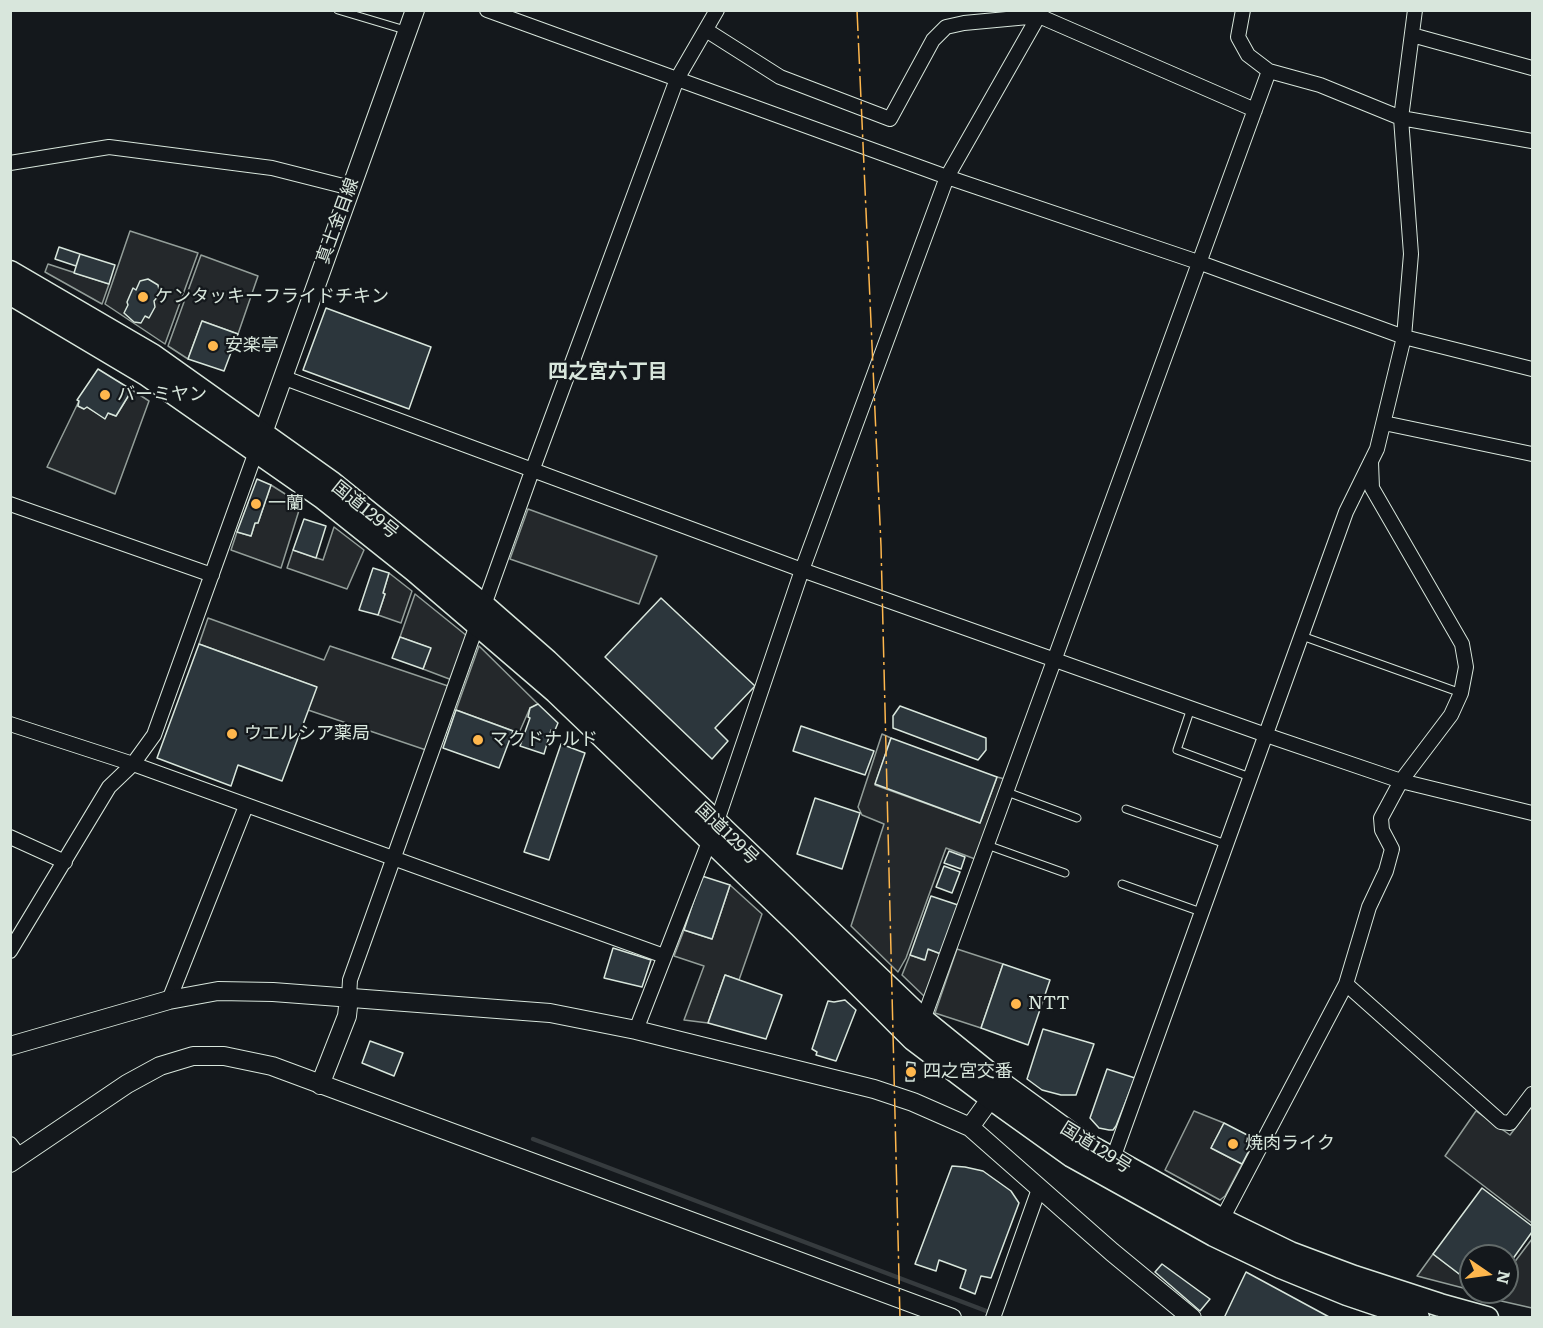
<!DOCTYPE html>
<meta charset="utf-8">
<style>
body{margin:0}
#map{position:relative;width:1543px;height:1328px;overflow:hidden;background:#14181c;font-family:Literata,serif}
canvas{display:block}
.frame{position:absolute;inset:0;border:12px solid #d8e6dc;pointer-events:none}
.north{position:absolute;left:1459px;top:1244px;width:60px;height:60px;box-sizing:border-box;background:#14181c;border:2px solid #626a69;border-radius:50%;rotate:103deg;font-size:16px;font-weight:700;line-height:24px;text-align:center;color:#d8e6dc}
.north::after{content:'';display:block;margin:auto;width:21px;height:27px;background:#ffb74d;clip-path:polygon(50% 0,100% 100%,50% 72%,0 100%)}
</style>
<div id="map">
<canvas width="1543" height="1328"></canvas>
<div class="frame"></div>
<div class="north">N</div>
</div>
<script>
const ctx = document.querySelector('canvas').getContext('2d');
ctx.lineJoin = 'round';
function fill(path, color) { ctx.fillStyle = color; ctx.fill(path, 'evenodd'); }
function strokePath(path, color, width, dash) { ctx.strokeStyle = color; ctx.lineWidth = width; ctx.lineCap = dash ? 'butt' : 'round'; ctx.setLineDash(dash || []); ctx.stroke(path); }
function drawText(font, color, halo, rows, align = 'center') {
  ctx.font = font + ' Literata,"Noto Sans JP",serif'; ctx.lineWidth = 4.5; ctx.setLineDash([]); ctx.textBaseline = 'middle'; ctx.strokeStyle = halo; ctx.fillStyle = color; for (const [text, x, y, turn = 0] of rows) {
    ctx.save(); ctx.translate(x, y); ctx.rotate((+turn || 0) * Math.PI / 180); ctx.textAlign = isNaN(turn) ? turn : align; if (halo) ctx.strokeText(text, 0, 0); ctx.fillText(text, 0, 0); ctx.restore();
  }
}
const parking = new Path2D(`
 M130,231L198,253L165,344L105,304Z
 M201,255L258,276L238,334L202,321L188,359L168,346Z
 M48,264L109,284L102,304L45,272Z
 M132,390L149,401L115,494L47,467L79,401L78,406L84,409L87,407L105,418L108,413L116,416Z
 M271,485L301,504L281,568L231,550L237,532L251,536L255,523H258Z
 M528,509L657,556L639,604L510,559Z
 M334,527L364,550L347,589L287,568L293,550L323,560Z
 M389,573L412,591L401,623L378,615L385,594L383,593Z
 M415,594L467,636L452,680L423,669L430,648L400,637Z
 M208,618L324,660L330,646L448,686L426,750L308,710L316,687L199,644Z
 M479,646L538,704L530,708L519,733L456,710Z
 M882,734L891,738L875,785L980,823L997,777L1005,779L975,859L946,848L906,958L898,972L851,926L884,824L862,815L858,807Z
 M730,885L762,914L739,980L725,975L708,1023L684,1020L704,966L674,956L684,930L712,939Z
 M928,949L941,954L925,997L902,975L910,955L924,960Z
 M957,949L1003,964L981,1028L935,1013Z
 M1532,1106V1223L1445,1156L1476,1111L1510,1135Z
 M1194,1111L1224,1123L1211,1148L1242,1164L1225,1196L1220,1200L1165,1170Z
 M1532,1239V1308L1488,1298L1492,1292H1507V1272Z
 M1433,1254L1471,1283V1290L1417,1276Z`);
const stream = new Path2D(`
 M533,1139L989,1312`);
const building = new Path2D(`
 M59,247L80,254L76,266L55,259Z
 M80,254L115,265L109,284L74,273Z
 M148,279L158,285L160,294L154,301L155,307L149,318L145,316L141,323L134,322L124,313L128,305L127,302L133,288L136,290L140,281Z
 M326,308L431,347L409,409L303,370Z
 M202,321L238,334L224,371L188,359Z
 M98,369L132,390L116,416L108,413L105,419L87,407L84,409L78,406L79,401L77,400Z
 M257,479L271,485L258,523H255L251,536L237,532Z
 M304,519L326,526L316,558L293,550Z
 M373,568L389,573L383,593L385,594L378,615L359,610Z
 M661,598L755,686L715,728L728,741L712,759L605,657Z
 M400,637L431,648L423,669L392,658Z
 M199,644L317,687L282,781L238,765L231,786L157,758Z
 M538,704L558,723L555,730H551L544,754L520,746L530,718L528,717L530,708Z
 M900,706L986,738V750L978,760L893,728V716Z
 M456,710L513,731L499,768L443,748Z
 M801,726L874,751L865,775L793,751Z
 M891,738L997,777L980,823L875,784Z
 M561,744L585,753L549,860L524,852Z
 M815,798L860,813L842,869L797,854Z
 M949,851L965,857L961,869L944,863Z
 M944,866L960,872L952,893L936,887Z
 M702,876L730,885L712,939L684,930Z
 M931,896L958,905L941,954L928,949L925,960L910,955Z
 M613,948L651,960L642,987L604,978Z
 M1003,964L1050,980L1028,1045L981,1028Z
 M725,975L782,995L766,1039L708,1023Z
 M845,1000L856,1010L836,1061L816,1055L817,1052L812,1049L828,1001L834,1002Z
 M1043,1029L1094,1044L1076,1095H1061L1042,1090L1027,1079Z
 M370,1041L403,1053L394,1076L362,1063Z
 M907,1062L915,1063L914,1081H906Z
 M1107,1069L1135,1078L1116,1126L1113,1130H1109L1099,1128L1090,1118Z
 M1224,1123L1255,1139L1242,1164L1211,1148Z
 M952,1166L965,1167L983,1171L1011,1191L1019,1203L991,1278L981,1276L975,1294L960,1288L966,1270L939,1260L936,1271L915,1264Z
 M1482,1188L1532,1226V1232L1507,1267V1256H1471V1283L1433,1254Z
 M1162,1264L1210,1299L1200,1311L1155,1272Z
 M1246,1272L1331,1318H1224Z`);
const service = new Path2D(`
 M338,10L405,30
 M1302,636L1461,693
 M1191,708L1177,750L1250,777
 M1007,792L1077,818
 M1126,809L1226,844
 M987,845L1065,873
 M1122,884L1201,912`);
const minor = new Path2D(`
 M487,10L947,177L1198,262L1404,337L1532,369
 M1243,10L1238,37L1248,55L1269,71L1320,85L1401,118L1532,141
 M706,30L780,77L890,119L933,40L946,27L964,23L1039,16L1255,110
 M1412,35L1532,68
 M10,163L109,147L272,168L351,188
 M282,377L802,570L1266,735L1401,781L1532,813
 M1384,423L1532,454
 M1371,462L1372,488L1462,644L1466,667L1461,693L1451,715L1401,781L1381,818L1382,830L1392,849L1386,871L1369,907L1346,984L1501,1122L1510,1123L1532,1094
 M10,504L212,575
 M10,724L133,764L664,956
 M10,837L65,862
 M10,951L109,787L133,764L154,735L258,446
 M349,997L350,980L532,471L677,79L717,10
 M169,1000L246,806
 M923,1020L1269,71
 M636,1030L716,824L802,570L947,177L1042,10
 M10,1144L20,1157
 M1111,1164L1346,512L1377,449L1404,337L1411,254L1401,118L1415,10
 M1219,1225L1346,984
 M993,1318L1039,1189`);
const tertiary = new Path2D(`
 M263,433L415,10
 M10,1046L169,1000L218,991L273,992L550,1013L636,1030L874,1089L913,1102L970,1127L1112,1252L1192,1318
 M320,1085L347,1016L349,997
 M970,1127L999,1087
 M10,1163L127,1084L160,1066L193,1056H224L272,1066L952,1318`);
const trunk = new Path2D(`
 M10,272L152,355L332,483L483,605L547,661L923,1020L1002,1084L1082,1142L1222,1220L1290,1253L1354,1277L1440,1305L1487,1318
 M10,293L146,374L322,497L415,571L556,692L800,926L913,1039L991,1098L1072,1156L1214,1235L1281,1267L1347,1294L1418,1318`);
const power = new Path2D(`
 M857,10L881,546L900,1318`);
const markers = [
 [143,297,6,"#ffb74d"],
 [213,346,6,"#ffb74d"],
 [105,395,6,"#ffb74d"],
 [256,504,6,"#ffb74d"],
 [232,734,6,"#ffb74d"],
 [478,740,6,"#ffb74d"],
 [1016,1004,6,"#ffb74d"],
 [911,1072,6,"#ffb74d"],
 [1233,1144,6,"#ffb74d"]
];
const streetNames = [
 ["真土金目線",338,221,-70],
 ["国道129号",365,510,39],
 ["国道129号",727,834,44],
 ["国道129号",1096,1148,32]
];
const poiNames = [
 ["ケンタッキーフライドチキン",155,297],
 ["安楽亭",225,346],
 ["バーミヤン",117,395],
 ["一蘭",268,504],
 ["ウエルシア薬局",244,734],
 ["マクドナルド",490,740],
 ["NTT",1028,1004],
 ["四之宮交番",923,1072],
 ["焼肉ライク",1245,1144]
];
const neighbourhoodNames = [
 ["四之宮六丁目",608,372]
];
fill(parking, '#24282b');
strokePath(parking, '#939e99', 1.5);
strokePath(stream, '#363b3e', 4.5);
fill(building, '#2c363c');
strokePath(building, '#d8e6dc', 1.5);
strokePath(service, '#d8e6dc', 9);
strokePath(minor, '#d8e6dc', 16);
strokePath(tertiary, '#d8e6dc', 20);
strokePath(trunk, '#d8e6dc', 25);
strokePath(service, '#14181c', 7);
strokePath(minor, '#14181c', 14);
strokePath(tertiary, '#14181c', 18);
strokePath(trunk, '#14181c', 22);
strokePath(power, '#ffb74d', 1.5, [21, 4.5, 3, 4.5]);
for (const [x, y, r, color] of markers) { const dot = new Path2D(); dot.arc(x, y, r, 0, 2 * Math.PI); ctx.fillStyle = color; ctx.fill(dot); strokePath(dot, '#14181c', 2); }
drawText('18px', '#d8e6dc', '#14181c', streetNames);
drawText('18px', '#d8e6dc', '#14181c', poiNames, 'left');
drawText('bold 20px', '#d8e6dc', '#14181c', neighbourhoodNames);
</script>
